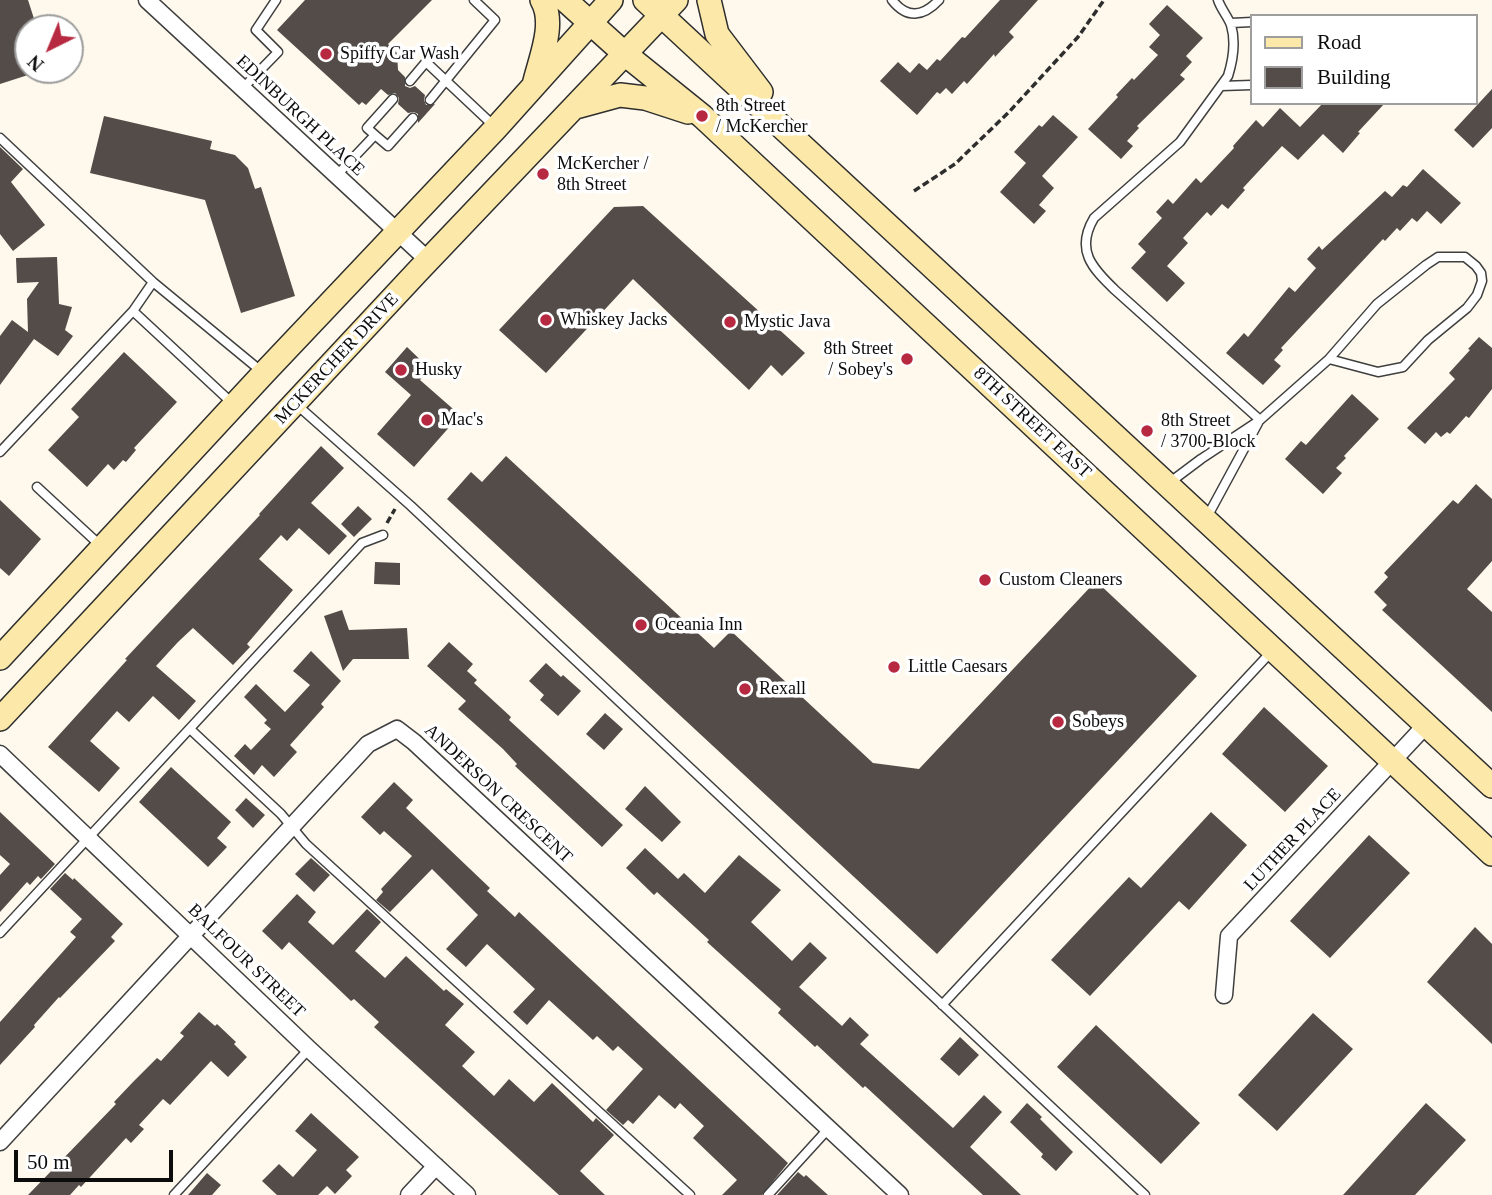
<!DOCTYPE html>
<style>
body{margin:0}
#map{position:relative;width:1492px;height:1195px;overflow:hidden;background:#fef9ec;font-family:"Times New Roman",serif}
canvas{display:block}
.legend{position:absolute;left:1250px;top:14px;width:228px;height:91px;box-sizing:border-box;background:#fff;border:2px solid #9e9e9e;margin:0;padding:9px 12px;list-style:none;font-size:21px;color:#0c0c0c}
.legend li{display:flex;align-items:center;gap:14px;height:35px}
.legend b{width:35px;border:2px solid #9e9e9e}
.north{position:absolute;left:14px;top:14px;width:70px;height:70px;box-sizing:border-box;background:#fff;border:2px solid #9e9e9e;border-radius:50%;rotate:223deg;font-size:19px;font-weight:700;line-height:28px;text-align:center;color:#0c0c0c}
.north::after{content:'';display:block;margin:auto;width:24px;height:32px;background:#b72941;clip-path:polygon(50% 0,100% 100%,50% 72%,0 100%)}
.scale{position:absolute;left:14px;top:1150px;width:159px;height:32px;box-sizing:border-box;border:4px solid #0c0c0c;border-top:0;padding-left:9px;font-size:21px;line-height:24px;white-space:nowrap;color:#0c0c0c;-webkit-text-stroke:5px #fff;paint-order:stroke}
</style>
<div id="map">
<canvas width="1492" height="1195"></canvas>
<ul class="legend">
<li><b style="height:9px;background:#fce9a9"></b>Road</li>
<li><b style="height:19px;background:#544c49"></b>Building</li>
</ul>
<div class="north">N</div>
<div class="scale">50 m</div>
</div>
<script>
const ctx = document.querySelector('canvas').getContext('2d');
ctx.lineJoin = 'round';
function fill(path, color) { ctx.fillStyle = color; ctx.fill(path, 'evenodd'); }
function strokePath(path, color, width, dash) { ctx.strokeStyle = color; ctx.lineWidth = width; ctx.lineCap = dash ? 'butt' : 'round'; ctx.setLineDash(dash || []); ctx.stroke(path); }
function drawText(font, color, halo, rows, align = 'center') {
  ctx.font = font + ' "Times New Roman",serif'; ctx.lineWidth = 7; ctx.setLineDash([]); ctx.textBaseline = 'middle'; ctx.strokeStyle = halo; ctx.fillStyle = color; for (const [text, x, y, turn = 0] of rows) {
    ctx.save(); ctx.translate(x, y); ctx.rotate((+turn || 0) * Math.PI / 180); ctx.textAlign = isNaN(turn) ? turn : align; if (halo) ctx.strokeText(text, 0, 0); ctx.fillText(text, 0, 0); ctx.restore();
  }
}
const building = new Path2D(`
 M0,0H28L37,28H28V75L0,84Z
 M305,0H432L388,44L397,53L398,70L405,77V86L410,88L415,86L425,95L424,100L426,105L435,104L418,123V114L414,112L408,113L398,104L399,98L395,93L388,95L381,89L366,105L362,102L359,105L277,30Z
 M1000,0H1038L1009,32L1014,37L995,57L994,54L967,84L964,81L952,94L946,88L940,94L937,92L917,115L880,81L898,62L910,73L919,63L927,70L937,59L940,61L962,37L965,38Z
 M1167,5L1203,38L1186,56L1192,62L1180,75L1185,79L1137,126L1139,128L1127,141L1133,146L1121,159L1088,129L1118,97L1116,95L1132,78L1134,80L1158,55L1149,47L1160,35L1149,24Z
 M1492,89V128L1473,148L1454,130Z
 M1323,103H1385L1358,132L1360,133L1343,153L1323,134L1298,160L1282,146L1243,188L1245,190L1228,209L1222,204L1211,216L1207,212L1183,238L1188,243L1167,266L1185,283L1167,302L1131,268L1146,252L1138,244L1162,218L1156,212L1168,199L1173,204L1196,178L1201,183L1234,148L1233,146L1256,120L1263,127L1280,108L1300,127Z
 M1053,115L1078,137L1042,176L1054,188L1039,205L1046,211L1034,224L1000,192L1026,163L1014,152L1039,125L1042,127Z
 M104,116L212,141L210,149L235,155L248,168L255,189L261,187L295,296L241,313L205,200L90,173Z
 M0,147L23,169L11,182L45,225L13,251L0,234Z
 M1423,169L1461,203L1441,224L1427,211L1417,222L1412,218L1400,231L1397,228L1385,241L1383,239L1281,348L1283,350L1274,360L1281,366L1263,385L1226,353L1244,333L1248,337L1289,287L1295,292L1316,268L1307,259L1319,246L1322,250L1385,191L1392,197L1403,185L1407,187Z
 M643,206L805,353L782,376L771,365L749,390L633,279L546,373L499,330L614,207Z
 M57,257L59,304L72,307L65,330L73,336L58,356L34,339L0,385V336L12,320L28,332L27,299L39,282L17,283L16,258Z
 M1479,337L1492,348V389L1469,418L1466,416L1450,434L1447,432L1441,437L1436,432L1425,444L1407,428L1455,379L1449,373L1470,350L1468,349Z
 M407,347L430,369L420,380L460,415L414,467L377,434L411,395L385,372Z
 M124,352L177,402L134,448L136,450L126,462L123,460L114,470L108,464L87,487L48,450L79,417L71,409Z
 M1352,394L1379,419L1344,456L1346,458L1336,468L1342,473L1323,494L1285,459L1301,441L1306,445Z
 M321,446L344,468L311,503L347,536L329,555L299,528L287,541L281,535L259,559L293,590L247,644L250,647L233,665L193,628L178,642L156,666L196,701L179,720L153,696L129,722L117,711L90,741L120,768L99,792L48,747L127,660L125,659L260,515L259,514Z
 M506,456L714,648L731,631L873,763L919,769L1096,581L1197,676L937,954L447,499L471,472L482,482Z
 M1476,484L1492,499V561L1467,589L1492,612V712L1382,610L1387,605L1374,592L1388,577L1384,573L1453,500L1458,504Z
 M0,500L41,539L9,576L0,568Z
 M358,506L372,519L354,537L341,524Z
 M375,562L400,563V585L374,584Z
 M342,610L349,630L407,628L409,659H353L343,671L324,616Z
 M449,642L473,664L467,671L477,680L474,683L511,717L509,720L623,825L602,847L515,766L517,764L503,749L458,709L466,701L427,666Z
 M311,651L341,681L321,704L324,707L290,745L297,752L274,777L262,765L254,775L234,756L245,744L251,750L271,729L264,723L267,720L244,697L256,684L285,712L310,685L293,671Z
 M546,663L561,677L563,675L581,691L558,716L540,700L544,695L529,681Z
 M1264,707L1328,766L1285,812L1222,754Z
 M605,713L623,729L604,750L586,734Z
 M171,767L231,822L217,838L227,847L208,867L139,802Z
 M394,782L413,800L406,808L490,888L487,891L515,917L519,912L788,1163L762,1195H722L737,1180L693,1138L704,1126L680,1103L675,1109L659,1095L633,1124L628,1120L623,1125L606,1110L643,1069L618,1046L613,1051L597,1036L593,1040L549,1000L527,1025L513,1012L535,989L487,944L466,967L446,949L478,915L432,869L390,912L376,900L383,892L381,889L412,856L384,831L380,835L361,817Z
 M645,786L681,822L662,842L625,809Z
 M246,798L265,815L253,828L235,810Z
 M0,812L55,864L41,879L38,876L30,885L27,882L0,912V875L10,864L0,855Z
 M1211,812L1247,845L1189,910L1179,901L1090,996L1051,960L1129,877L1141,888Z
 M1369,835L1410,873L1330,958L1290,921Z
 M645,848L678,879L684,873L705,893L739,855L781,890L751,922L792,961L810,942L827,958L799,987L842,1026L850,1017L869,1035L860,1044L953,1128L984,1095L1002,1112L970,1147L1021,1195H983L865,1086L863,1088L817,1045L815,1047L778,1013L781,1009L707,942L709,940L657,892L654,895L626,868Z
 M311,858L330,875L314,892L295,874Z
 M65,873L73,880L74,878L123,924L111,937L115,941L60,998L59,997L34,1025L35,1027L0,1065V1022L76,937L70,932L82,919L50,889Z
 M297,894L316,912L308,922L333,945L367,909L381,922L355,951L385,978L406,956L444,991L446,989L464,1004L445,1025L475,1052L462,1066L494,1096L509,1079L534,1102L552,1083L593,1122L596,1118L614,1135L580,1171L605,1195H559L374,1027L379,1022L354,999L351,1001L289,942L282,950L262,931Z
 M1475,927L1492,944V1044L1427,982Z
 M199,1012L215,1026L217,1024L236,1042L234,1044L247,1057L228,1077L211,1061L170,1105L163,1099L139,1125L144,1129L131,1143L126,1138L81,1187L79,1185L70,1195H28L116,1104L114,1102L133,1082L157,1058L161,1061L184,1036L180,1033Z
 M1313,1013L1353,1049L1277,1131L1238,1095Z
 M1096,1025L1200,1123L1161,1164L1057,1067Z
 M960,1037L979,1055L959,1076L940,1059Z
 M1027,1103L1042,1117L1040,1119L1073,1152L1056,1171L1041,1157L1043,1154L1010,1122Z
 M1426,1103L1466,1140L1415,1195H1343Z
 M311,1113L359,1157L346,1170L352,1176L335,1194L327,1186L318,1195H277L262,1181L279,1164L293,1177L317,1150L295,1131Z
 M798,1172L804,1177L806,1175L828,1195H777Z
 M207,1173L221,1185L212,1195H188Z`);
const path = new Path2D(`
 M914,191L955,164L1009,112L1078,37L1104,0
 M387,523L395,509`);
const lane = new Path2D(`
 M892,0C907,19 923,17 939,0
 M1218,0C1221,9 1228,17 1231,25C1236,42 1233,60 1228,76L1180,142L1094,218C1075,250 1092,268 1115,290L1260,420
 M1231,23L1252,22
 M410,81L426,62L494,126
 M1221,86L1252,85
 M242,89L278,52L256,30L276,0
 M430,100L495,20L474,0
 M375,135L367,128L393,99
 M0,138L153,282L261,371
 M337,175L375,135L388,146L413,118
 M133,311L232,403
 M297,405L411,506L1145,1195
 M0,452L133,311L153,282
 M1169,483L1201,459L1260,420L1329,359L1377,304L1426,265L1438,257H1465L1476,266L1481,273L1482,281L1477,295L1467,308L1428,340L1403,367L1378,372L1329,359
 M37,487L102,547
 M1206,519L1258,423
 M190,729L281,814L306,844L690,1195
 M0,933L362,543L383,535
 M942,1005L1272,651
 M174,1195L309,1049
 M768,1195L829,1128`);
const street = new Path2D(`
 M147,0L428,260
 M0,754L309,1049L467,1195
 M1224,995L1229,936L1425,726
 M0,1142L368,744L397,729L414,742L900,1195
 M409,1195L436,1166`);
const secondary = new Path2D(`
 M565,0L625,54L702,116L1492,854
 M645,0L1492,786
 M709,0L717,34L761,92
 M534,85C540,59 556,24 542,0
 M576,107L620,95L645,98L688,112
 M0,658L264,373L496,128L611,0
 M0,719L418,271L676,0`);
const markers = [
 [326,54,7,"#b72941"],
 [702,116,7,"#b72941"],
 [543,174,7,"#b72941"],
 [546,320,7,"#b72941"],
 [730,322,7,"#b72941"],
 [907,359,7,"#b72941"],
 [401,370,7,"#b72941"],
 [427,420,7,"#b72941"],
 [1147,431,7,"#b72941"],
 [985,580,7,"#b72941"],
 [641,625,7,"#b72941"],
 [894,667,7,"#b72941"],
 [745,689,7,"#b72941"],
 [1058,722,7,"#b72941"]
];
const poiNames = [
 ["Spiffy Car Wash",340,54],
 ["8th Street",716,106],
 ["/ McKercher",716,127],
 ["McKercher /",557,164],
 ["8th Street",557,185],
 ["Whiskey Jacks",560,320],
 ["Mystic Java",744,322],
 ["8th Street",893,349,"right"],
 ["/ Sobey's",893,370,"right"],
 ["Husky",415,370],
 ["Mac's",441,420],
 ["8th Street",1161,421],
 ["/ 3700-Block",1161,442],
 ["Custom Cleaners",999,580],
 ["Oceania Inn",655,625],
 ["Little Caesars",908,667],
 ["Rexall",759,689],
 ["Sobeys",1072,722]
];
const streetNames = [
 ["EDINBURGH PLACE",300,116,43],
 ["MCKERCHER DRIVE",337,359,-47],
 ["8TH STREET EAST",1032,423,43],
 ["ANDERSON CRESCENT",498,794,43],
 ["LUTHER PLACE",1293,840,-47],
 ["BALFOUR STREET",246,961,44]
];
fill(building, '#544c49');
strokePath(lane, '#3f3f3f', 11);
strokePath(street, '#3f3f3f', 19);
strokePath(secondary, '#2e2e2e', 26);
strokePath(path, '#2e2e2e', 3.5, [7, 3.5]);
strokePath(lane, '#fff', 8);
strokePath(street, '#fff', 16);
strokePath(secondary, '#fce9a9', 23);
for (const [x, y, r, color] of markers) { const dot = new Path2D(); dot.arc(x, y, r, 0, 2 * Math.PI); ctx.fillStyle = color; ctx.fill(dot); strokePath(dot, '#fff', 2.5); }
drawText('18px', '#0c0c0c', '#fff', poiNames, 'left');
drawText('18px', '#0c0c0c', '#fff', streetNames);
</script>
